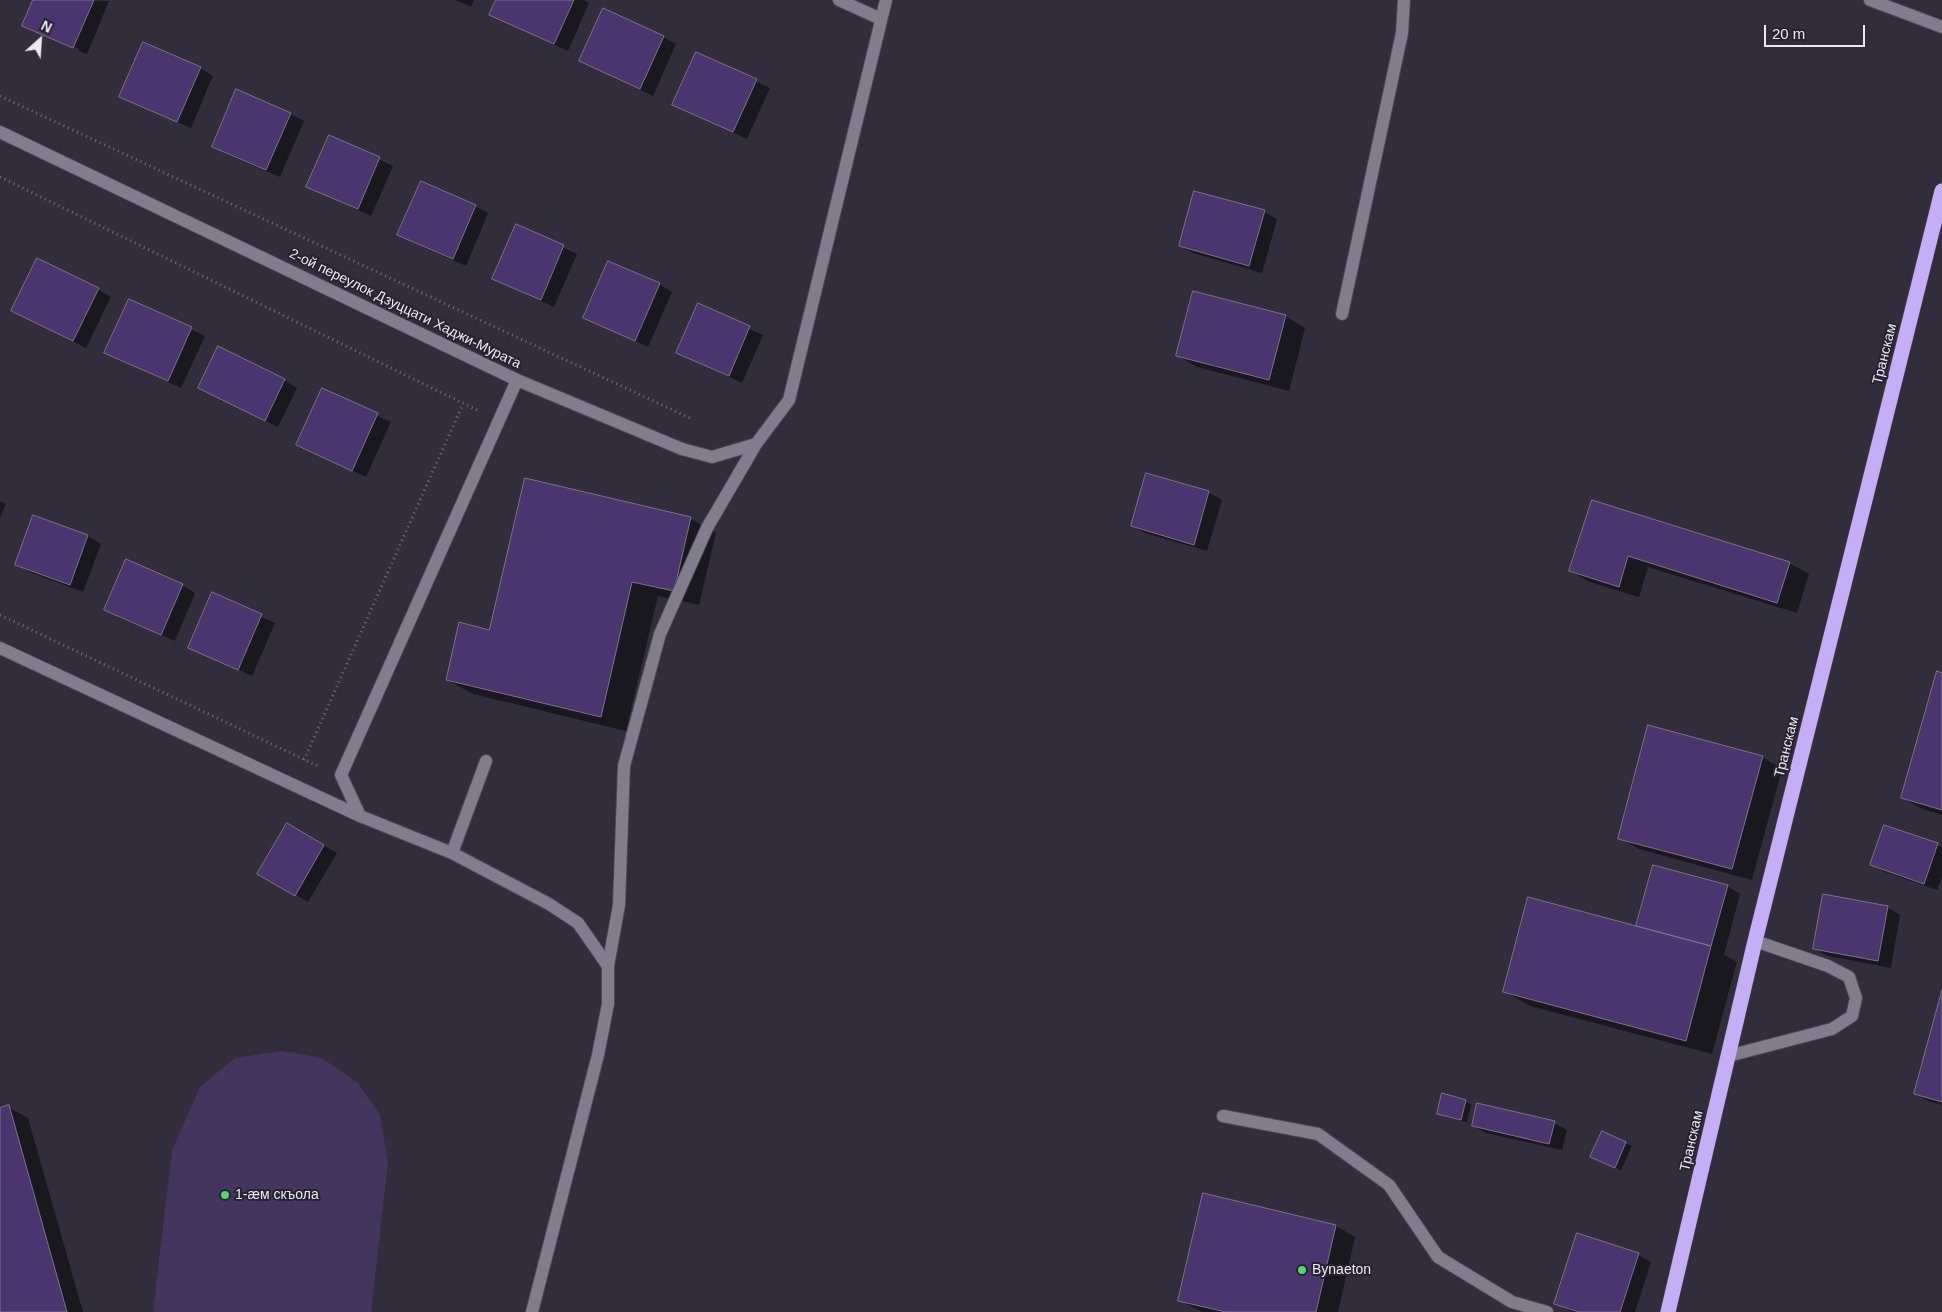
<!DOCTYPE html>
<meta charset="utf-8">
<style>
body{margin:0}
#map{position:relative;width:1942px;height:1312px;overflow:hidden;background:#312d3a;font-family:Arial,sans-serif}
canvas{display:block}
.north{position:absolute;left:15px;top:15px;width:50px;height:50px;-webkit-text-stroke:4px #272330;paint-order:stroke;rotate:26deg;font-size:14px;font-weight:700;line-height:20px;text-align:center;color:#ebe9f1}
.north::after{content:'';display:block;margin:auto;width:18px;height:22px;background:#ebe9f1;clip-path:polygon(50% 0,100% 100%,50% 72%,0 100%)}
.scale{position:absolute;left:1764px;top:25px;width:101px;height:22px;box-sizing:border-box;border:2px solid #ebe9f1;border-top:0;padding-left:6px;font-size:15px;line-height:18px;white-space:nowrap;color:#ebe9f1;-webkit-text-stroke:4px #272330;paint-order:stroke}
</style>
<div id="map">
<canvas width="1942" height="1312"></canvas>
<div class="north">N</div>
<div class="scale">20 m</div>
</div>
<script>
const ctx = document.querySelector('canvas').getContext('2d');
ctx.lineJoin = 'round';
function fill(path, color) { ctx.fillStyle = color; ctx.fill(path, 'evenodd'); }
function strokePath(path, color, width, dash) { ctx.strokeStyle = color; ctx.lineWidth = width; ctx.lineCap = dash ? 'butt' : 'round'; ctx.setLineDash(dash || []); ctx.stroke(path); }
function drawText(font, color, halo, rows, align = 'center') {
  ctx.font = font + ' Arial,sans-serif'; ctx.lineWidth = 4; ctx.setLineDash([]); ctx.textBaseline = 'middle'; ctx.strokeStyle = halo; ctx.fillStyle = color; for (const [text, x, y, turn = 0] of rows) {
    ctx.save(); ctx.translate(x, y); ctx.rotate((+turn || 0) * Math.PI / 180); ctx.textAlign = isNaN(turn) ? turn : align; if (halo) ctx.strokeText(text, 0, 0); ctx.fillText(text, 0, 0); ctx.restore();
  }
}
const green = new Path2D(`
 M281,1051L322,1058L358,1083L380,1115L388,1163L371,1312H153L172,1150L200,1087L235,1058Z`);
const shadow = new Path2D(`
 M35,0L109,1L87,54L79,51V49L36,30V32L24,25Z
 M455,0H474L471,7Z
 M498,0H583L589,3L568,51L491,15Z
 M663,37L676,44L653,96L581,61Z
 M697,54L770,88L747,139L674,105Z
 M200,68L213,76L191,128L134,104L121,96Z
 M291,114L304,121L280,177L226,154L213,146Z
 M330,136L393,166L371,216L308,186Z
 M475,206L488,213L466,266L412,242L399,235Z
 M1264,212L1277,219L1262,273L1193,253L1180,246Z
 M517,226L577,254L554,307L494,278Z
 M659,284L672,292L648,347L585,317Z
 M98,289L111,297L86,348L13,311Z
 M130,300L205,336L181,388L106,353Z
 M698,305L763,335L742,383L677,352Z
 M1285,316L1305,328L1289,391L1197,367L1178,356Z
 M284,380L297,388L278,427L212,395Z
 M322,389L391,422L366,477L297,445Z
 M526,480L691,519L716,533L699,605L658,596L626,731L473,694L447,680L490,631Z
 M1208,492L1222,500L1207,551L1145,533L1132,526Z
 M0,501L6,504L0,518Z
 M1592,502L1789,563L1809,574L1797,613L1648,567L1639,597L1590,582L1571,571Z
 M88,536L101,544L83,592L29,572L16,564Z
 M182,585L195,593L175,641L118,617L105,609Z
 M213,594L275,623L252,676L190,647Z
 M1942,674V815L1922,809L1902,798Z
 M1762,757L1782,769L1752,880L1639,849L1619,838Z
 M287,824L337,853L308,902L259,873Z
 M1937,845L1942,847V877L1937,890L1885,872L1872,865Z
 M1727,886L1740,894L1724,955L1737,962L1712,1054L1530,1006L1504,991L1642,929Z
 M1887,907L1900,915L1891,968L1828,956L1815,949Z
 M1942,995V1105L1928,1101L1915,1094Z
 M1465,1101L1471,1105L1467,1122L1445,1117L1438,1113Z
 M8,1107L28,1118L83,1312H0V1109Z
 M1554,1123L1567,1130L1562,1150L1486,1133L1473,1126Z
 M1602,1133L1632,1146L1621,1170L1598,1160Z
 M1336,1226L1355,1237L1338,1312H1202L1179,1300Z
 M1638,1255L1651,1262L1635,1312H1572L1555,1303Z`);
const building = new Path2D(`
 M33,0H94L73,48L22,26Z
 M496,0H574L554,44L489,15Z
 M603,8L664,36L640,89L579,61Z
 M143,42L201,67L177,122L119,97Z
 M696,52L757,79L733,132L672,105Z
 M236,89L291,113L266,170L212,147Z
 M329,135L380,157L358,209L306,187Z
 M421,181L476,205L453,259L397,235Z
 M1194,191L1265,210L1249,266L1179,246Z
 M516,224L564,245L541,300L492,279Z
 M37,258L99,288L73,341L11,311Z
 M608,261L660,283L635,341L583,318Z
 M1193,291L1286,315L1269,380L1176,356Z
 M129,299L192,327L168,381L104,353Z
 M698,303L750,326L729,376L676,353Z
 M218,346L285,379L265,421L198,388Z
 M322,388L378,413L352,471L296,445Z
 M1146,473L1209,491L1194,545L1131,526Z
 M525,478L691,517L674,591L632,582L601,717L446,680L459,622L489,630Z
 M1592,500L1790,562L1777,603L1628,556L1619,587L1569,571Z
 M33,515L88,535L70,585L15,565Z
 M126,559L183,584L161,635L104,610Z
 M212,592L262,614L238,670L188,648Z
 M1937,671L1942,673V810L1901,798Z
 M1648,725L1763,756L1732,869L1618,839Z
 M287,823L324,845L295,896L257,874Z
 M1884,825L1938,843L1924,884L1870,865Z
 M1653,865L1728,885L1711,946L1636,926Z
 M1823,894L1888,906L1878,961L1813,949Z
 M1528,897L1711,946L1686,1041L1503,992Z
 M1942,990V1102L1914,1094Z
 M1442,1093L1466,1100L1461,1120L1437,1114Z
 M1477,1103L1555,1121L1549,1144L1472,1126Z
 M9,1105L67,1312H0V1108Z
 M1602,1131L1626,1142L1615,1168L1590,1157Z
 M1203,1193L1336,1225L1316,1312H1226L1178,1301Z
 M1577,1233L1639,1253L1620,1312H1579L1554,1304Z`);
const path = new Path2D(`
 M0,96L692,419
 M0,177L479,411
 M0,615L320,767
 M304,760L463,404`);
const minor = new Path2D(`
 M839,0L881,19
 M1870,0L1942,27
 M0,132L517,380L682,449L712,457L756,444L789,400L886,0
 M1342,314L1402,33L1404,0
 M0,648L360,816L452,853L549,904L578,923L608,966
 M360,816L341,775L517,380
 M452,853L486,761
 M1728,1056L1832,1029L1852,1016L1856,998L1849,977L1828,966L1755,941
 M1223,1116L1318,1134L1389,1185L1438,1257L1512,1302L1547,1312
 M532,1312L598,1055L608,1004V966L619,905L624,766L660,634L707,528L756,444`);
const highway = new Path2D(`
 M1668,1312L1755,941L1942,191`);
const markers = [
 [225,1195,5,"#53d672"],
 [1302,1270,5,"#53d672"]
];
const streetNames = [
 ["2-ой переулок Дзуццати Хаджи-Мурата",405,309,26],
 ["Транскам",1885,354,-76],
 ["Транскам",1787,747,-76],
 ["Транскам",1692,1141,-77]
];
const poiNames = [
 ["1-æм скъола",235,1195],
 ["Bynaeton",1312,1270]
];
fill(green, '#44355f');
fill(shadow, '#0007');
fill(building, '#4a356e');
strokePath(building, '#7a7585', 1);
strokePath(minor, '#4b4853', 14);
strokePath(highway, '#4b4853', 16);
strokePath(path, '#75717c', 3, [1, 4]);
strokePath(minor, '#827d8d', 12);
strokePath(highway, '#c4aef5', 15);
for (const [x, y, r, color] of markers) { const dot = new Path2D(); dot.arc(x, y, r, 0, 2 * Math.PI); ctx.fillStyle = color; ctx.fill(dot); strokePath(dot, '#272330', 2); }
drawText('14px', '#ebe9f1', '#272330', streetNames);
drawText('14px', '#ebe9f1', '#272330', poiNames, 'left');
</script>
